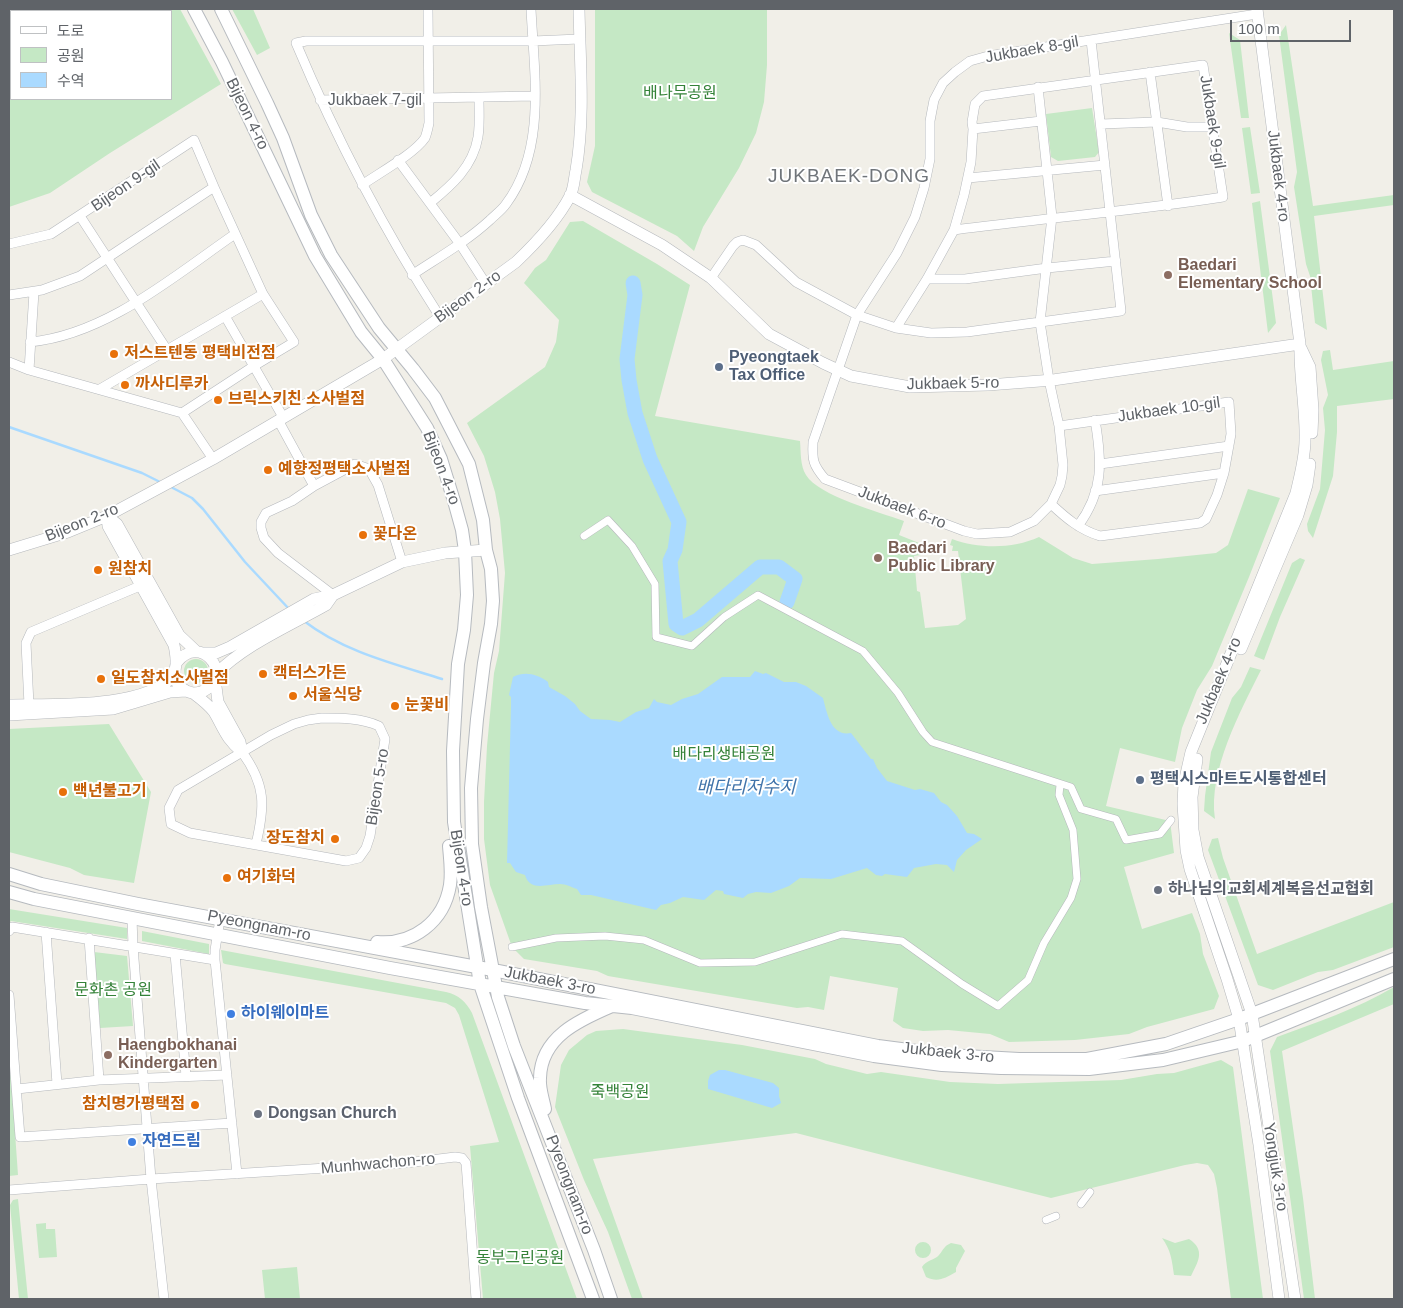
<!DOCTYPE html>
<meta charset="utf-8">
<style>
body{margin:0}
#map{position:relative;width:1403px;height:1308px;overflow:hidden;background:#f1efe8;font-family:Helvetica,"Noto Sans KR",sans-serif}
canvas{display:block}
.frame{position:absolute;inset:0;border:10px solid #5f6368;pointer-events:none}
.legend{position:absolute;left:10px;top:10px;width:162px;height:90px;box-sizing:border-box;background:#fff;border:1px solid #bfc1c3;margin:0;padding:6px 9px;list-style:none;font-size:15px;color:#5f6368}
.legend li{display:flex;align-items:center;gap:10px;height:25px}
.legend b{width:25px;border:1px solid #bfc1c3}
.scale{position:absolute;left:1230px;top:20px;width:121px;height:22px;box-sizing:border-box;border:2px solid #5f6368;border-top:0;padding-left:6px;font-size:15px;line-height:18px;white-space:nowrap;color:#5f6368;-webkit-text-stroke:4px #fff;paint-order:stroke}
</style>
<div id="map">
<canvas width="1403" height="1308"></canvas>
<div class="frame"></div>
<ul class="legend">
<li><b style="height:6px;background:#fff"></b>도로</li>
<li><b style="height:14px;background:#c5e8c5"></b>공원</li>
<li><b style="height:14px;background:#aadaff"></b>수역</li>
</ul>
<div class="scale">100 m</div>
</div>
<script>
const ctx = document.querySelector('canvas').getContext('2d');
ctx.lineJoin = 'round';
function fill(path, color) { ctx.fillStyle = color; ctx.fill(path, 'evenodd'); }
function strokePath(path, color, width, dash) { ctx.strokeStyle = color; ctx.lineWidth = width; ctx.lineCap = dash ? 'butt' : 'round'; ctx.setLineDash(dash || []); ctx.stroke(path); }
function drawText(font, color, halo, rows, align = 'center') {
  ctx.font = font + ' Helvetica,"Noto Sans KR",sans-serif'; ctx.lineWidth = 4; ctx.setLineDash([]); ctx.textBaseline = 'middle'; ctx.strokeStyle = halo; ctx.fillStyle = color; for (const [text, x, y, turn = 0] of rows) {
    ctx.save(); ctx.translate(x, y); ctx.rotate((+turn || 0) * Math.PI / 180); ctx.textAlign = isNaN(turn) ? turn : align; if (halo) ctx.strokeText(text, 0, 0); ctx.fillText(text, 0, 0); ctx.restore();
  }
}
const green = new Path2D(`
 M86,9H180L221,84L110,153L50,193L9,207V63L11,62V99H171V11H82Z
 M232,9H253L270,48L257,55Z
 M595,9H767V65L764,102L756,133L739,168L703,227L694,251L677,236L592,192L587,182L595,146Z
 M1286,25L1313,206L1394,195V205L1314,216L1327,330L1315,323L1310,276L1306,264L1294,187L1297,172L1279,35Z
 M1229,33L1240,40L1249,118H1241Z
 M1092,108L1099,152L1095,157L1058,161L1051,157L1046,114Z
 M1250,127L1260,193L1251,194L1242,128Z
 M1260,201L1276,323L1268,333L1252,203Z
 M583,221L657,264L690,285L655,416L800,441C801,453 800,465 806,475C819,496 879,512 904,521L899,535L924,545L921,555L914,556L917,591L920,592L925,628L958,625L966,619L958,551H952L953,546L950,545L952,539C979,549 1013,549 1039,537L1073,558L1092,564L1158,559L1216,553L1228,545L1248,489L1280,498L1249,577L1212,666L1197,690L1182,728L1175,762L1120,748L1106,806L1170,821L1174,853L1124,867L1142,929L1192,913L1200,934L1203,954L1219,996L1214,1009L1147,1027L1129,1034L1075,1040L1009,1042L990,1034L948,1030L923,1031L903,1028L893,1021L898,988L830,976L824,1010L808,1007L797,1008L608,976L597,971L524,959L512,947L490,885L484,839V802L487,746L494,673L499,651L505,573L500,519L495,492L484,456L467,423L545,367L556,342L559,320L524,283L535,268L546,260L570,222Z
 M1330,350L1333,370L1394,361V399L1337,406V432L1333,476L1313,538L1308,531L1307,524L1320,489L1325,430L1323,408L1328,395L1321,360L1323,351Z
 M1300,558L1305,560L1280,617L1264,660L1254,656L1292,563Z
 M184 671a12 12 0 1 1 24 0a12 12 0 1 1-24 0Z
 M1250,667L1261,670C1240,712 1208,771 1215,819L1204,811L1205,796L1211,752L1232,698L1241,687Z
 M109,724L151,792L134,883L84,875L70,868L9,852V729Z
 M1218,838L1223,858L1257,954L1394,902V947L1333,970L1318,972L1273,990L1258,985L1208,850L1212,839Z
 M9,909L127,928V939L11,921L9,923Z
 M142,931L209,944V954L142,941Z
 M221,950L446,992C459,995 466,1002 472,1013L577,1299H483L470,1146L499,1142L459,1015L455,1008L446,1003L225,964L223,963Z
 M94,952L127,956L133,1026L100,1028Z
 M1394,987V1004L1282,1051L1303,1198L1315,1299H1304L1270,1051L1277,1037C1317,1022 1357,1009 1394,987Z
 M623,1029L742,1045L815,1059L826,1064L867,1074L881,1072L950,1082L998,1084L1121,1080L1157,1074L1174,1073L1221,1060L1233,1067L1263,1299H1231L1217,1188L1214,1174L1208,1165L1197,1163L1185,1165L1051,1198L796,1133L593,1159L643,1299H632L608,1232L584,1180L555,1107L561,1065L569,1050L587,1035L596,1031Z
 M9,1048L18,1175L9,1176Z
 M18,1199L28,1299H19L10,1205L13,1200Z
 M46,1223V1229H55L57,1257L39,1258L36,1224Z
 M1162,1238L1175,1243L1189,1239C1206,1250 1198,1262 1191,1276L1174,1275C1172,1261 1171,1250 1162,1238Z
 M915 1250a8 8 0 1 1 16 0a8 8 0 1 1-16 0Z
 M951,1243L961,1245L965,1251L956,1268V1272C945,1278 938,1283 926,1277L922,1267C926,1260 935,1260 939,1255C944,1249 944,1246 951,1243Z
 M297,1267L300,1299H265L262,1270Z`);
const water = new Path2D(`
 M755,671L763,674L766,673L784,682H796L806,686L823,698C827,713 831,737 851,733L871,759H873L877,768L887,781L915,790L920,789L934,793L941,802L947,805L957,816L967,833L974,834L982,839L966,850L957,860L954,872L947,865L936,864L914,868L907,877L885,874L882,876L876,875L867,868L831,879L800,878L789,886L771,893L756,892L748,894L743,898L724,894L723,891L716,890L704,900L683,897L670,903L661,905L656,910L591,895H581L577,889C571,887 566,884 560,884C547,884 530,892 525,875L516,872L510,863H507L511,706V697L509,695L513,677C525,671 537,674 548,682L549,687L565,696L575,704L580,711L591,719L610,720L620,722L636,712L649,708L654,699L657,702L671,705L682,699L698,694L722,677H750Z
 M719,1070H725L773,1083L779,1088V1096L781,1103L772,1108L708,1089V1081L710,1075Z`);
const stream = new Path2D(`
 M9,427L142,473L162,483
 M169,486L192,498L203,509L245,562L290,610
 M304,621C344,652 395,664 442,679`);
const river = new Path2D(`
 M633,283L635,295L627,359L629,380L635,413L650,459L679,522L675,550L670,561L676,624L682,628L698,620L760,567H779L795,579L787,602`);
const pedestrian = new Path2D(`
 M584,536L608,520L632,546L655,584L656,637L692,646L724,617L758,595L863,651L898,693L923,732L932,742L1071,787L1081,809L1116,819L1126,840L1160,834L1171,820
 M512,947L556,938L605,936L644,940L700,963L755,962L842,934L902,941L962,984L998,1006L1028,980L1044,943L1071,898L1077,879L1073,830L1059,795L1060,785
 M1081,1204L1090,1192
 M1046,1220L1056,1216`);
const minor = new Path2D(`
 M1150,72L1168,206
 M1038,87L1052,217L1040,322L1049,380L1059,426L1063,465L1062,476L1060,485L1051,504L1034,521L1010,532L977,534L964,531L825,479C813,465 812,460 813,442L857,315L897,253L915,217L924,188L930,159V121L934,100L943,83L955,72L970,61L988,56L1257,14
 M320,100L535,96
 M1101,124L1157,122L1187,127H1212
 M973,129L1041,121
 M398,160L460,244L486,284
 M968,178L1105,165
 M362,185C379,173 414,154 425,138C427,133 428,128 429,123L428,9
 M430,203C451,186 473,167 478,137C480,125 479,111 479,98
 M80,216L167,350
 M9,244L51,234L194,140L214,187L263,294L294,342L254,366L182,413L213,459
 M412,275C439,257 466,242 490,220C495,215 502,210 506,204C547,149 534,73 531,9
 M711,278L733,246L737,242L743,240L756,245L796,282L857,315L896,328L931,333L967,332L1121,311L1091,40
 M927,279H965L1047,268L1116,261
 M9,295L42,290L80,276L214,187
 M225,316L283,417
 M440,317C384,230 336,138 296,43L306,41H533L579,39
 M896,328L927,279L954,230L964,195L971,162L973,129L972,122L975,104L983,96L1203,65L1223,197C1134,211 1044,218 954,230
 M30,342C106,335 174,276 235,234
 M9,362L29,370L182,413
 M29,370L34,292
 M100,389L263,294
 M278,420L314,486L355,464L369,469L378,485L402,562
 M1100,464L1229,446
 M314,486L292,501L266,513L261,522V528L264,538L278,553L333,595
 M1095,491L1224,473
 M1051,504C1066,518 1080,530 1100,536L1200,523L1206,519L1217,495L1224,473L1231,434L1229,402L1059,426
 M1078,526C1104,491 1102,461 1095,420
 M29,705L26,643L31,632L147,583
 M322,718C341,718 361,718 379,726L385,739L370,836L366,848L359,858L346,861L190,833L171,824L169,808L178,790L271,735L294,724L308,720Z
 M242,752C266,785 265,806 256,844
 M220,919L215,950V960L237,1174
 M9,931L12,927L215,960
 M46,932L57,1084
 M89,938L99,1080
 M175,954L186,1076
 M9,995L20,1137L232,1123
 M17,1089L99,1080L227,1075
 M9,1190L151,1179L133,946L132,918
 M164,1299L151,1179L406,1163L455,1157L462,1158L466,1163L476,1299`);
const tertiary = new Path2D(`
 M1257,9L1300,344C1299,376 1306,408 1305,440C1305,458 1300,475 1296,493L1191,752L1184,783L1183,804L1186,850L1190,869L1227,979L1239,1019L1259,1145L1279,1299
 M570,195L662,245L711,278L769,334L823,363L851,376L910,387L988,385L1053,380L1300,344
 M1301,348L1310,367L1313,410L1312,433
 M107,516L108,526L174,645C175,650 176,655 176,660C177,667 173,672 175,679C178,686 185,692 193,693C198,693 203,692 207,689C232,671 200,634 177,662
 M107,516L117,524L179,635L196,651
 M9,550L68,532L107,516L213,459L383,359L516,262C536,243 557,221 570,196C574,189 574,179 576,170C585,117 580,62 579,9
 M1241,649L1298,515L1307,485L1310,464
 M203,653H216L230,647L314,599L333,595L402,562L445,553L486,550
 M215,675C244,645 289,626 326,605L333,595
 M215,679L218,702L240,742L242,752
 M193,693C201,699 208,704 214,712C224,729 226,739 242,752
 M9,705C51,704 146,709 174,675
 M9,715L113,709L170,692L186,691
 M1197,759L1192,797L1193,830L1198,857L1252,1014L1295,1299`);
const secondary = new Path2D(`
 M194,9L222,62L315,256L361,332L383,359L427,428L441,459L454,501L462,530L465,551L467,595L464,630L458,664L455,717L453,751L454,822L480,984L518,1098L593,1299
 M221,9L267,103L283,138L311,215L331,255L379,328L413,369L435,398L469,464L483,520L486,550L491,569L493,601L491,624L484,663L477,719L471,788L472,844L481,907L498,997L514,1046L594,1250L611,1299
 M9,874L41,884L138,904L493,970L878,1046L947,1055L1019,1059H1087L1166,1044L1239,1019L1394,959
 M9,892L34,899L390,968L585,1003L632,1008L874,1056L942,1065L1001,1068L1089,1069L1163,1060L1243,1041L1394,979
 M377,942C413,945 444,922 450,885C452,872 450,859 449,846
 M545,1109C543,1099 539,1088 540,1078C541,1037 579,1020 612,1006`);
const markers = [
 [1168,275,5,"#8d6e63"],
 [114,354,5,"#e8710a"],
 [719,367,5,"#5c6f8a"],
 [125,385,5,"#e8710a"],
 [218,400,5,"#e8710a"],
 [268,470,5,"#e8710a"],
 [363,535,5,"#e8710a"],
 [878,558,5,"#8d6e63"],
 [98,570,5,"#e8710a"],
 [263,674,5,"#e8710a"],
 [101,679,5,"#e8710a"],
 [293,696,5,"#e8710a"],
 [395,706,5,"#e8710a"],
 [1140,780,5,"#5c6f8a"],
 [63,792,5,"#e8710a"],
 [335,839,5,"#e8710a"],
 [227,878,5,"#e8710a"],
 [1158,890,5,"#6b7280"],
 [231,1014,5,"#3f7fe0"],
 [108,1055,5,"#8d6e63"],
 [195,1105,5,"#e8710a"],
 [258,1114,5,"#6b7280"],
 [132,1142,5,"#3f7fe0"]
];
const streetNames = [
 ["Jukbaek 8-gil",1032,50,-10],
 ["Jukbaek 7-gil",375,101],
 ["Bijeon 4-ro",247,114,64],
 ["Jukbaek 9-gil",1212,122,81],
 ["Jukbaek 4-ro",1278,176,83],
 ["Bijeon 9-gil",126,186,-34],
 ["Bijeon 2-ro",468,297,-36],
 ["Jukbaek 5-ro",953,384,-1],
 ["Jukbaek 10-gil",1169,410,-8],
 ["Bijeon 4-ro",441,468,69],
 ["Jukbaek 6-ro",902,508,21],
 ["Bijeon 2-ro",82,523,-22],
 ["Jukbaek 4-ro",1219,681,-67],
 ["Bijeon 5-ro",378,787,-81],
 ["Bijeon 4-ro",461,868,81],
 ["Pyeongnam-ro",259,926,11],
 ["Jukbaek 3-ro",550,981,11],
 ["Jukbaek 3-ro",948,1053,6],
 ["Munhwachon-ro",378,1164,-5],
 ["Yongjuk 3-ro",1275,1167,81],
 ["Pyeongnam-ro",569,1185,69]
];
const parkNames = [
 ["배나무공원",680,94],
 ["배다리생태공원",724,755],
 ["문화촌 공원",113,991],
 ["죽백공원",620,1093],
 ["동부그린공원",520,1259]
];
const educationNames = [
 ["Baedari",1178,266],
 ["Elementary School",1178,284],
 ["Baedari",888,549],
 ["Public Library",888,567],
 ["Haengbokhanai",118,1046],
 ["Kindergarten",118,1064]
];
const foodNames = [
 ["저스트텐동 평택비전점",124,354],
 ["까사디루카",135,385],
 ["브릭스키친 소사벌점",228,400],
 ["예향정평택소사벌점",278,470],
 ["꽃다온",373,535],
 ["원참치",108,570],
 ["캑터스가든",273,674],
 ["일도참치소사벌점",111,679],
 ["서울식당",303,696],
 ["눈꽃비",405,706],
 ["백년불고기",73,792],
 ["장도참치",325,839,"right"],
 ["여기화덕",237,878],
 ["참치명가평택점",185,1105,"right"]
];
const serviceNames = [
 ["Pyeongtaek",729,358],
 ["Tax Office",729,376],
 ["평택시스마트도시통합센터",1150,780]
];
const worshipNames = [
 ["하나님의교회세계복음선교협회",1168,890],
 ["Dongsan Church",268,1114]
];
const shopNames = [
 ["하이웨이마트",241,1014],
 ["자연드림",142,1142]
];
const waterNames = [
 ["배다리저수지",746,788]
];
const quarterNames = [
 ["JUKBAEK-DONG",849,177]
];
fill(green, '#c5e8c5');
fill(water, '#aadaff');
strokePath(stream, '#aadaff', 2.5);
strokePath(river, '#aadaff', 15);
strokePath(pedestrian, '#b5b8bc', 8);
strokePath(minor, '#b5b8bc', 10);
strokePath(tertiary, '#b5b8bc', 12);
strokePath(secondary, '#b6babf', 14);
strokePath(pedestrian, '#fff', 7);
strokePath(minor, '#fff', 9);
strokePath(tertiary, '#fff', 11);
strokePath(secondary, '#fff', 12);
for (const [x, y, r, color] of markers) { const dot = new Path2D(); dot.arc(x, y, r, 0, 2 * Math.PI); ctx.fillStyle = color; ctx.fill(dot); strokePath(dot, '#fff', 2); }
drawText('16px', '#5f6368', '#fff', streetNames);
drawText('16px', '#348238', '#fff', parkNames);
drawText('bold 16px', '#785e54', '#fff', educationNames, 'left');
drawText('bold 16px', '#c56008', '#fff', foodNames, 'left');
drawText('bold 16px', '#4e5e75', '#fff', serviceNames, 'left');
drawText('bold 16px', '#5b616d', '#fff', worshipNames, 'left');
drawText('bold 16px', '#366cbe', '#fff', shopNames, 'left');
drawText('italic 18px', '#4174aa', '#fff', waterNames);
ctx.letterSpacing = '1px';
drawText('19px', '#70757a', '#fff', quarterNames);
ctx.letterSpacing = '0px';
</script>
